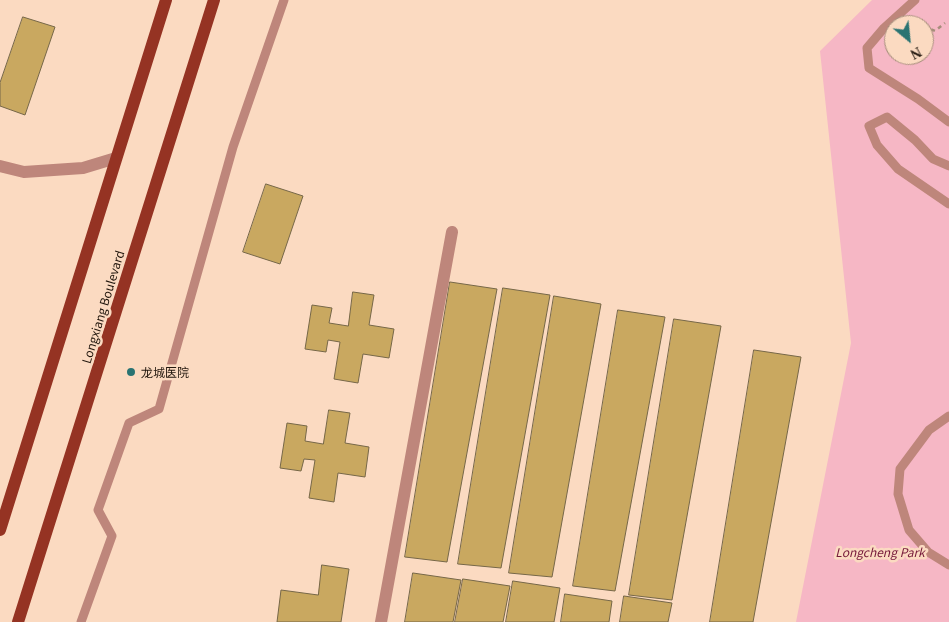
<!DOCTYPE html>
<meta charset="utf-8">
<style>
body{margin:0}
#map{position:relative;width:949px;height:622px;overflow:hidden;background:#fbdac1;font-family:Georgia,serif}
canvas{display:block}
.north{position:absolute;left:884px;top:15px;width:50px;height:50px;box-sizing:border-box;background:#fbdac1;border:1px solid #a48c79;border-radius:50%;rotate:152deg;font-size:14px;font-weight:700;line-height:20px;text-align:center;color:#21160d}
.north::after{content:'';display:block;margin:auto;width:18px;height:22px;background:#297372;clip-path:polygon(50% 0,100% 100%,50% 72%,0 100%)}
</style>
<div id="map">
<canvas width="949" height="622"></canvas>
<div class="north">N</div>
</div>
<script>
const ctx = document.querySelector('canvas').getContext('2d');
ctx.lineJoin = 'round';
function fill(path, color) { ctx.fillStyle = color; ctx.fill(path, 'evenodd'); }
function strokePath(path, color, width, dash) { ctx.strokeStyle = color; ctx.lineWidth = width; ctx.lineCap = dash ? 'butt' : 'round'; ctx.setLineDash(dash || []); ctx.stroke(path); }
function drawText(font, color, halo, rows, align = 'center') {
  ctx.font = font + ' Georgia,"Noto Sans SC",serif'; ctx.lineWidth = 5; ctx.setLineDash([]); ctx.textBaseline = 'middle'; ctx.strokeStyle = halo; ctx.fillStyle = color; for (const [text, x, y, turn = 0] of rows) {
    ctx.save(); ctx.translate(x, y); ctx.rotate((+turn || 0) * Math.PI / 180); ctx.textAlign = isNaN(turn) ? turn : align; if (halo) ctx.strokeText(text, 0, 0); ctx.fillText(text, 0, 0); ctx.restore();
  }
}
const green = new Path2D(`
 M872,0H949V622H796L851,343L820,51ZM894,25H924V55H894Z`);
const building = new Path2D(`
 M23,17L55,27L25,115L0,106V83Z
 M266,184L303,196L280,264L243,252Z
 M450,282L497,289L447,562L405,557Z
 M503,288L550,295L501,568L458,564Z
 M353,292L374,295L369,325L394,329L389,358L363,354L358,383L334,379L340,342L328,340L326,352L305,349L312,305L332,308L329,323L348,326Z
 M554,296L601,304L552,577L509,573Z
 M618,310L665,317L615,591L573,586Z
 M674,319L721,326L672,600L629,595Z
 M754,350L801,357L753,622H710Z
 M329,410L350,413L345,443L369,447L365,477L338,473L334,502L309,498L315,460L304,459L301,471L280,468L287,423L307,426L305,441L323,444Z
 M322,565L349,569L341,622H277L281,590L318,595Z
 M413,573L461,580L453,622H405Z
 M463,579L510,586L503,622H455Z
 M513,581L560,588L554,622H506Z
 M565,594L612,601L609,622H561Z
 M624,596L672,603L668,622H620Z`);
const path = new Path2D(`
 M910,20L922,25
 M924,26L935,31L945,23`);
const service = new Path2D(`
 M915,0L884,28L867,48L869,68L918,99L949,122
 M949,166L933,159L915,140L887,117L869,126L877,145L898,169L949,204
 M949,416L929,430L900,469L898,494L909,530L928,552L949,565
 M81,622L112,536L98,510L129,423L159,409L233,147L284,0`);
const minor = new Path2D(`
 M381,622L452,232`);
const tertiary = new Path2D(`
 M0,166L24,172L83,168L116,158`);
const primary = new Path2D(`
 M0,530L166,0
 M18,622L214,0`);
const markers = [
 [131,372,5,"#297372"]
];
const streetNames = [
 ["Longxiang Boulevard",103,307,-73]
];
const poiNames = [
 ["龙城医院",141,372]
];
const parkNames = [
 ["Longcheng Park",880,552]
];
fill(green, '#f6b7c5');
fill(building, '#c9a860');
strokePath(building, '#766748', 1);
strokePath(path, '#a68d7b', 2.5, [4, 4]);
strokePath(service, '#be867b', 9);
strokePath(minor, '#be867b', 12);
strokePath(tertiary, '#be867b', 12);
strokePath(primary, '#953323', 12);
for (const [x, y, r, color] of markers) { const dot = new Path2D(); dot.arc(x, y, r, 0, 2 * Math.PI); ctx.fillStyle = color; ctx.fill(dot); strokePath(dot, '#fbdac1', 2); }
drawText('12px', '#21160d', '#fbdac1', streetNames);
drawText('12px', '#21160d', '#fbdac1', poiNames, 'left');
drawText('italic 12px', '#751739', '#fbdac1', parkNames);
</script>
